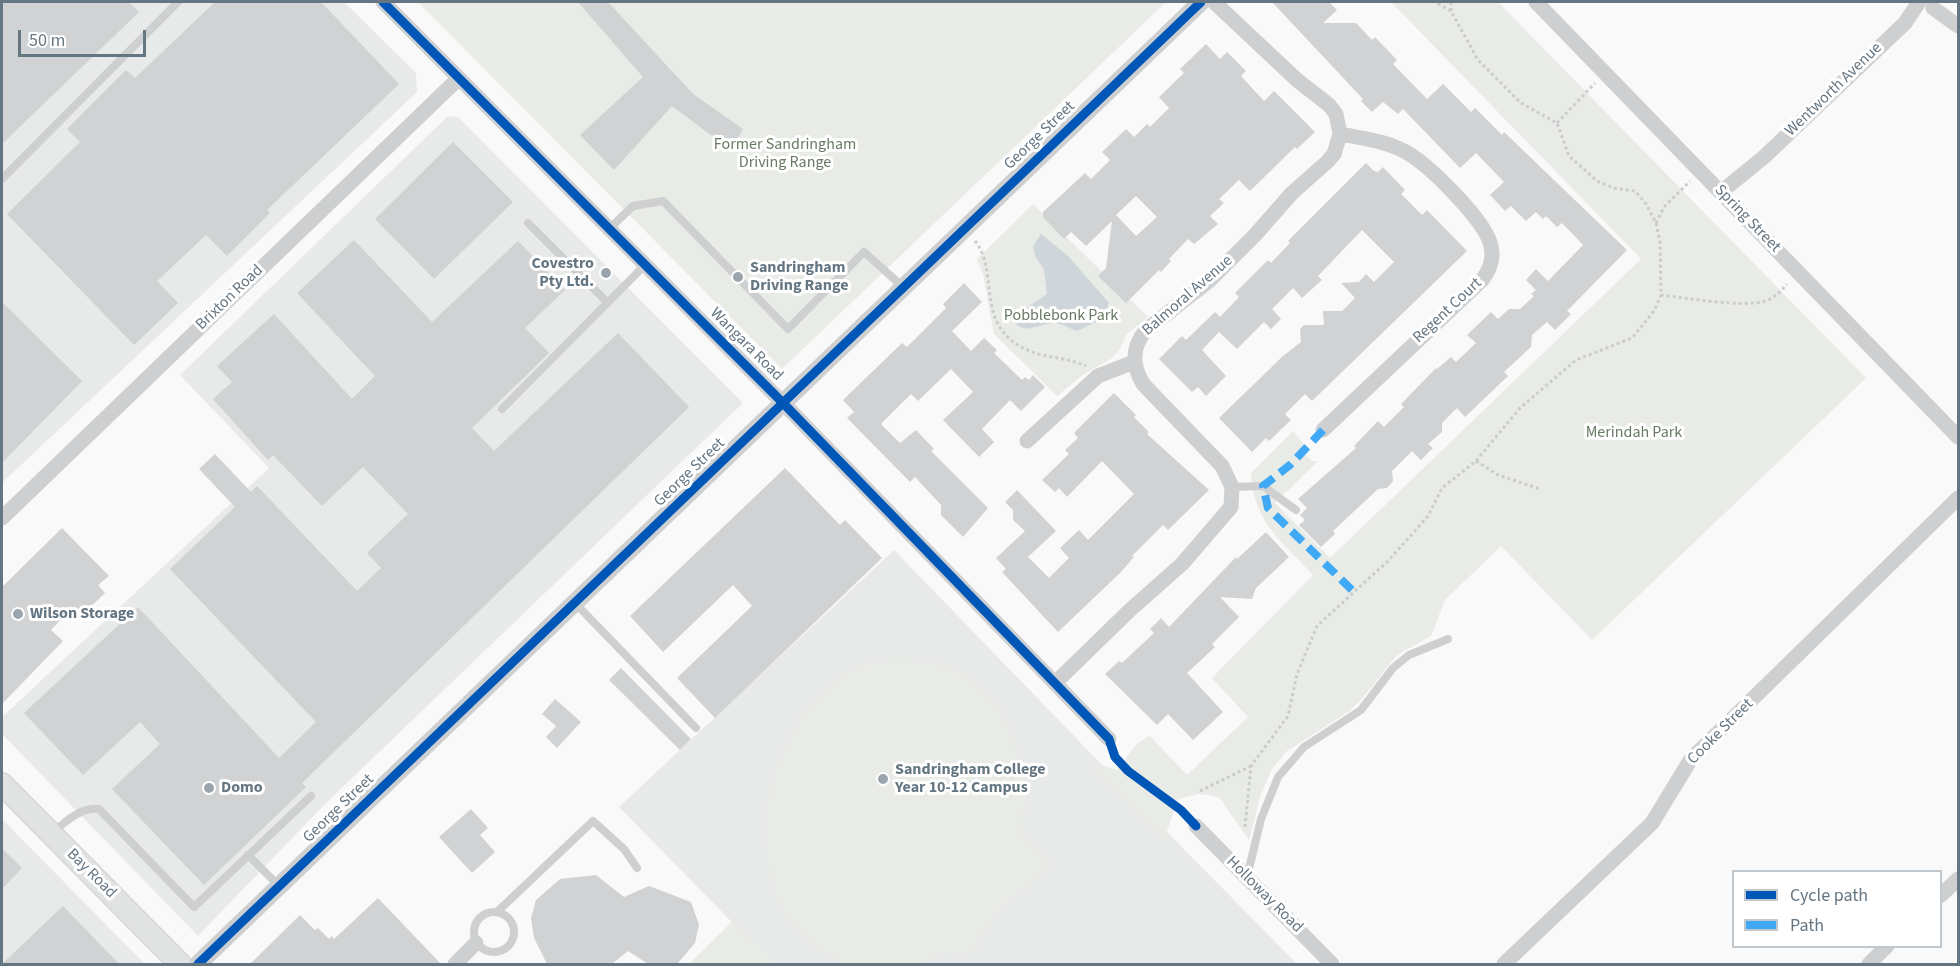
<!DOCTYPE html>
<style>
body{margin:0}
#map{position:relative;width:1960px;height:966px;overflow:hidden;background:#f9f9f9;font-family:"Source Sans 3",sans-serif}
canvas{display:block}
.frame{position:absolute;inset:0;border:3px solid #657683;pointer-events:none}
.legend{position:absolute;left:1732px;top:870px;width:210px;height:78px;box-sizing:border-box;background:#fff;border:2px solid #c1c8cd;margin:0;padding:8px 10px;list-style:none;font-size:18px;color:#657683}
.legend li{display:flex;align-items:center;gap:12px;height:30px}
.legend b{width:30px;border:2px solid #c1c8cd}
.scale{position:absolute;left:18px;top:30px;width:128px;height:27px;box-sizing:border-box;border:3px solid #657683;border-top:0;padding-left:8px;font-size:18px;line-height:21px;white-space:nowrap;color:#657683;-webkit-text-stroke:4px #fff;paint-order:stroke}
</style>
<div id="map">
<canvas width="1960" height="966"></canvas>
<div class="frame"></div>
<ul class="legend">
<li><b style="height:8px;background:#0057b8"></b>Cycle path</li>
<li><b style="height:8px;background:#3fa9f5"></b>Path</li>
</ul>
<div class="scale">50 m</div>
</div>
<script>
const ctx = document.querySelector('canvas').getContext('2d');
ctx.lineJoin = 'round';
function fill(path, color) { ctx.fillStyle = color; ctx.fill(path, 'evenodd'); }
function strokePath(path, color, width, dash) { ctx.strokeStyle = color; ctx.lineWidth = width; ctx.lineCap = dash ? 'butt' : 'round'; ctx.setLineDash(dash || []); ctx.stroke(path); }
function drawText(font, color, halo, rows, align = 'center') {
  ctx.font = font + ' "Source Sans 3",sans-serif'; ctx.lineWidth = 6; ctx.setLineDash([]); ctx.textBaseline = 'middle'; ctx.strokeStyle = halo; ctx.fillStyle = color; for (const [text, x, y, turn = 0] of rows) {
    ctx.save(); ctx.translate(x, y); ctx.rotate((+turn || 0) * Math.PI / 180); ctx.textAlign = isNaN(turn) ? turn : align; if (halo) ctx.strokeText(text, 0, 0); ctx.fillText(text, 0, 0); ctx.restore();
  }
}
const built = new Path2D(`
 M2,2H344L416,73L417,92L2,483Z
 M448,116L458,117L743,403L325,804L198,936L2,734V717L269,468L180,375Z
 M894,550L1169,834L1297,964H773L619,807Z
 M2,819L126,945L145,964H2Z`);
const green = new Path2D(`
 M418,2H1166L782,369Z
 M1391,2H1498L1866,378L1592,640L1501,546L1445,600L1431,636L1397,655L1362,699L1348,712L1287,751L1272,769L1261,794L1249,840L1219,797L1199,794L1178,799L1164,840L1086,760L1117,770C1131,754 1131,745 1150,736L1187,775L1248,717L1212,678L1313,575C1281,540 1254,524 1251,473L1293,431L1303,443L1302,451L1312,461H1318L1275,503L1330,558L1641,259Z
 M1033,204L1148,317L1127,334L1120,349L1111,359L1084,374L1057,396L994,334L983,274L977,259Z
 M896,658L932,662L955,670L970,679L997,707L1010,726L1028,792L1020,830L1025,840L1050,864C1021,894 985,914 972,957C934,946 943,958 912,964C899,966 861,966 848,964C841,963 830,957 824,953C727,892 761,719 852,670C865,663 882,661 896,658Z
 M732,922L773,964H689Z`);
const water = new Path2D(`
 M1041,234L1068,256L1109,303L1102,319L1077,331C1070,329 1061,323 1054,323C1040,323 1023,337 1013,320L1016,315L1047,294L1044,269L1036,258L1033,246Z`);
const building = new Path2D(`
 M2,2H129L139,12L2,144Z
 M215,2H321L399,84L267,210L270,213L227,256L206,235L157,281L178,303L134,345L7,214L80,142L67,129L126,70L135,78Z
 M578,2H608L693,94L743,129L731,150L672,106L614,170L580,135L643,77Z
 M1272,2H1329L1337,10L1323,23H1356L1372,40L1375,37L1397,60L1393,64L1427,99L1443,84L1471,112L1475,108L1502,135L1504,132L1627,250L1567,311L1571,314L1555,330L1547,322L1532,335L1531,347L1504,372L1508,376L1465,417L1457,408L1442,423V432L1428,444L1433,448L1421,460L1412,451L1392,471L1393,481L1387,488L1378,489L1333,531L1335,534L1321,547L1299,525L1305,520L1300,515L1307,508L1298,499L1356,448L1354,446L1378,421L1384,427L1404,407L1401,404L1436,368L1437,369L1451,357L1456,362L1476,343L1467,335L1491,312L1498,319L1509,309H1520L1534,296L1531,294L1536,290L1526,280L1536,269L1548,281L1583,245L1562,223L1557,227L1546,216L1543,219L1536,212L1526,221L1511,206L1505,211L1490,195L1504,182L1476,153L1460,168L1403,109L1398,114L1383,102L1372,112L1361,101L1363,99Z
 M1206,44L1220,59L1227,52L1246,71L1241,76L1264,101L1274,91L1315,132L1297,149L1295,147L1250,191L1239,180L1219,199L1224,203L1210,216L1218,224L1194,244L1188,239L1169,259L1171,261L1161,272L1159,270L1126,303L1098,276L1106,268L1112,221L1086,246L1071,232L1064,239L1043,217V212L1085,173L1091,179L1110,160L1102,152L1126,129L1134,137L1147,124L1150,127L1169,108L1159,97L1184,73L1180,69ZM1136,196L1157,217L1136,236L1116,215Z
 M453,142L513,202L434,279L375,219Z
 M1366,163L1374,171L1378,172L1383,167L1405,190L1401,194L1422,215L1427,210L1467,251L1312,401L1305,394L1285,414L1291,420L1269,441L1266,438L1252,452L1219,418L1283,356L1301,342L1300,329L1304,325H1324L1323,311H1342L1355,298L1341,283L1359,282L1366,274L1374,282L1394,262L1362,230L1318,276L1322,280L1302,298L1293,288L1272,309L1281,319L1271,329L1264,322L1237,349L1219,332L1202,350L1226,376L1206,396L1198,387L1192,392L1159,359L1182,336L1186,340L1215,312L1220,317L1239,297L1235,293L1268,260L1271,263L1290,243L1288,241Z
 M354,240L432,322L518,241L565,290L525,328L549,353L472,428L494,451L618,333L689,407L302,783L306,787L204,885L112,789L160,744L140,722L83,775L24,713L138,607L279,758L316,722L170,569L235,507L199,469L215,454L251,492L257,486L357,591L381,568L367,553L408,514L363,467L322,506L273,455L268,460L213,399L232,382L217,366L274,314L352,399L375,376L297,293Z
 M964,283L982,302L952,331L971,351L984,338L997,350L994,353L1022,380L1025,377L1029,380L1033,375L1045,387L1021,411L1010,400L982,429L994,442L979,457L943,420L973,392L951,369L918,401L911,394L881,424L900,443L916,430L934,449L931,451L988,508L963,537L941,515V505L915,477L910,482L847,418L854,412L843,400L902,343L907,347L946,308L943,304Z
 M2,302L82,381L2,463Z
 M1114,393L1136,415L1134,417L1149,432L1147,434L1209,490L1168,530L1163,525L1132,556L1134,557L1120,573L1058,632L1002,572L1006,569L996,558L1025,531L1013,520V510L1005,502L1017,490L1056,531L1028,557L1049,578L1069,558L1060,548L1079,530L1088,540L1134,494L1102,461L1067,497L1059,488L1055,492L1042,480L1069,454L1065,450L1078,438L1074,433Z
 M785,468L840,525L845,520L882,558L715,718L677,678L752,606L733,585L663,652L630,616Z
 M62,528L109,576L98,585L105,593L79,618L70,610L51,630L63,641L2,704V587Z
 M1266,532L1289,557L1256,588L1252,599L1220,597L1239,617L1212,644L1215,647L1187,673L1223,712L1193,740L1168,714L1157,725L1105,674L1119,661L1122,663L1154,633L1150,629L1161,618L1169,627L1236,557L1237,559Z
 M621,668L691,739L680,750L609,680Z
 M555,699L581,722L557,748L546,737L556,726L542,714Z
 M471,809L488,828L480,835L495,852L472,873L439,837Z
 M2,848L22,868L2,889Z
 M596,875L624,897L649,886L691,902L699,925L695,943L677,964H648L628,951L612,964H547L534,938L531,918L536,900L560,879Z
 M378,898L441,964H250L300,915L315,930L318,928L329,939L332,936L334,939Z
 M63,906L119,964H2Z`);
const path = new Path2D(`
 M1451,2V11
 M1557,123L1595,83
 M1656,223L1664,207L1690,181
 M975,241C1000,272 974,322 1023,348C1041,358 1067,357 1086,366
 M1661,295C1688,298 1741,308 1765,301C1775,298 1781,291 1787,284
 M1476,461L1498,475L1540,489
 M1200,791L1251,766
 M1245,827L1251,766L1288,716L1297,674L1317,626L1389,560L1428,516L1442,488L1476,461L1520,408L1576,360L1632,338L1654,311L1661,295L1660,242L1656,223L1646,204L1635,191L1614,188L1597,181L1569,156L1557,123L1521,103L1478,60L1451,11L1435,2`);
const service = new Path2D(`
 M2,179L178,2
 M528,223L607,302
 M609,229L633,206L663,201L788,329L864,252L903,287
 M502,409L645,265
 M1232,487L1263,486L1296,510
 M575,603L696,728
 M53,833C64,822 82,806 99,809L194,907L311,796
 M248,855L279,886
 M1247,877L1261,819L1278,777L1304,747L1361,710L1393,668L1409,655L1448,639
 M474 932a20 20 0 1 1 40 0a20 20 0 1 1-40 0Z
 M497,912L593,821L624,849L637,868`);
const minor = new Path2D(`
 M383,2L783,403L1109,739
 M1536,2L1958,437
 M1933,8L1958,26
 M1721,192L1764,157L1905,23L1919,2
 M1323,430L1482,280C1490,270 1494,259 1491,246C1486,221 1429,165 1406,152C1386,141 1362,138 1340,134
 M1027,441L1098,376L1134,362
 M2,518L459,78
 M1055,683L1130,610L1182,564L1231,507L1232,487L1222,466L1143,384C1132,365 1131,348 1146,330L1210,280L1255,235L1292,193L1327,162L1334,154L1340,134L1336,114L1329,105L1297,80L1214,2
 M1196,826L1332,964
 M1940,896L1958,879
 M455,964L476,943
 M1504,964L1652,823L1691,759L1958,498
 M1869,964L1887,946`);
const tertiary = new Path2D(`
 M198,964L1201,2`);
const secondary = new Path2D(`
 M2,784L180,964`);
const quiet = new Path2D(`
 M1323,430L1290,465L1263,486L1268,508L1353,591`);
const cycleway = new Path2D(`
 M383,2L783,403L1109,739L1115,757L1128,771L1181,810L1196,826
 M198,964L1201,2`);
const markers = [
 [606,273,6,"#99a4ac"],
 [738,277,6,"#99a4ac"],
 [18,614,6,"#99a4ac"],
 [883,779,6,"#99a4ac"],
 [209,788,6,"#99a4ac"]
];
const streetNames = [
 ["Wentworth Avenue",1834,90,-44],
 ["George Street",1040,136,-44],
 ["Spring Street",1747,219,46],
 ["Balmoral Avenue",1188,296,-41],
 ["Brixton Road",230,298,-44],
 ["Regent Court",1448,311,-43],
 ["Wangara Road",746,345,45],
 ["George Street",690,473,-44],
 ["Cooke Street",1721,732,-45],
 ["George Street",339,809,-44],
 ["Bay Road",91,874,45],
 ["Holloway Road",1264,895,45]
];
const parkNames = [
 ["Former Sandringham",785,145],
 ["Driving Range",785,163],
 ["Pobblebonk Park",1061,316],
 ["Merindah Park",1634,433]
];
const poiNames = [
 ["Covestro",594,264,"right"],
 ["Pty Ltd.",594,282,"right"],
 ["Sandringham",750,268],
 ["Driving Range",750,286],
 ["Wilson Storage",30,614],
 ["Sandringham College",895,770],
 ["Year 10-12 Campus",895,788],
 ["Domo",221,788]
];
fill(built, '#e8e9e9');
fill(green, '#e8ebe6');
fill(water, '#ced6d9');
fill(building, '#d0d2d3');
strokePath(secondary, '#d5d6d7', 24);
strokePath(path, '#cbcccd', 3, [3, 3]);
strokePath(service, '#cecfd0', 8);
strokePath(minor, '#cecfd0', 15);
strokePath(tertiary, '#cecfd0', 18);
strokePath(secondary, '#e1e2e2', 21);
strokePath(quiet, '#3fa9f5', 8, [15, 8]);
strokePath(cycleway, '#0057b8', 9);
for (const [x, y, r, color] of markers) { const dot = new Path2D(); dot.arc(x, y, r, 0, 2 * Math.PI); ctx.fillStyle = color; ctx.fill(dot); strokePath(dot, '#fff', 2); }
drawText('16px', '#657683', '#fff', streetNames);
drawText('16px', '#687a64', '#fff', parkNames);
drawText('bold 16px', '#657683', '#fff', poiNames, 'left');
</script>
